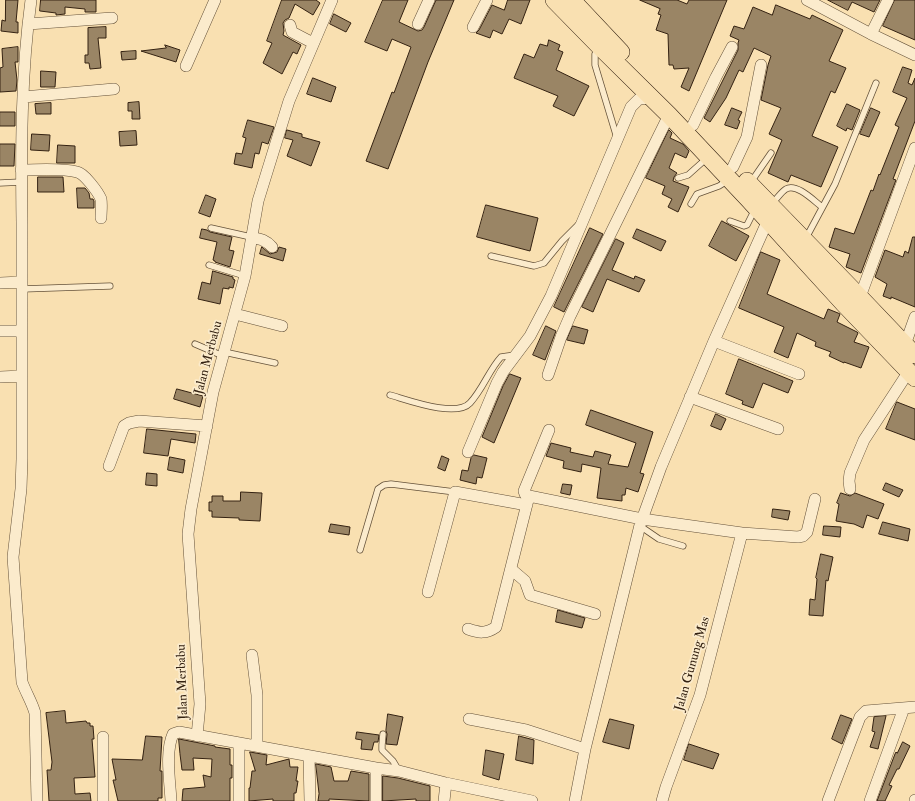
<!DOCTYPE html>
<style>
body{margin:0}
canvas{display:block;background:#f9e0b1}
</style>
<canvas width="915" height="801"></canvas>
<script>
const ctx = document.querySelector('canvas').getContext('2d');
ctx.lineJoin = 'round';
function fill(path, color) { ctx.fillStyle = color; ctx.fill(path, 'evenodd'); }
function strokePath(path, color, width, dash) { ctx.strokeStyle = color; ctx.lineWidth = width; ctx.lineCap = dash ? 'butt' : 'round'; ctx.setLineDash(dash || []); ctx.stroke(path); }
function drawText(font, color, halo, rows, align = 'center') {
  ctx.font = font + ' "IM FELL Double Pica",serif'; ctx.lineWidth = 3.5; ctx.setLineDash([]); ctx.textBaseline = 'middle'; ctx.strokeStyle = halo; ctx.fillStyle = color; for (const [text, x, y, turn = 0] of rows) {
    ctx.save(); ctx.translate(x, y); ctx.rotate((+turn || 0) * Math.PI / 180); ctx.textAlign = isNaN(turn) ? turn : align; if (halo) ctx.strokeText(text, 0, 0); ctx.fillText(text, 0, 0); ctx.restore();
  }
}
const building = new Path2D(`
 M6,0H18L16,22H18V33L1,31L2,20L5,21Z
 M41,0H96V12H85V9L65,7V14L56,15V13L40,11Z
 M282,0H316L320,3L313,15L295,4L289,18L285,20L283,23L284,31L283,35L301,45L297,54L293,52L282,74L263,63L272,43L267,41Z
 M383,0H408L399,22L418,31L422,30L424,27L436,0H454L428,62L388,169L366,161L392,92L394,93L411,47L392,39L387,51L365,42Z
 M508,0H530L521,24L509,19L502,34L493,30L490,38L476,33L479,30L492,5L504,10Z
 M640,0H677L687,4L689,0H727L689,91L681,87L689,68L674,69L673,65H669L668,34L656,30L661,15L658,14L660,9Z
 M828,0H880L874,12L852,2L848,10Z
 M895,0H915V40L883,26Z
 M776,5L810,19L812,15L843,30L829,61L846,68L835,93L831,91L812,136L838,147L821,187L791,175L788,182L768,173L782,140L769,134L781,108L761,100L768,65L771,56L754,48L743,72L739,70L726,98L710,122L704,118L738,50V43L739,40L730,36L734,26L744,29L753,7L772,15Z
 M334,14L351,23L346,32L330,24Z
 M106,27V38H98L101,68L90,69L89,63H85V55H88V28Z
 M549,40L560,45L558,50L563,52L556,70L589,86L574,116L553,106L558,96L514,78L524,54L534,58L540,44L547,46Z
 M165,45L180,50L176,62L141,51L166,48Z
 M18,47V62H15L17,80L16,91L0,92V68L3,67L2,49Z
 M136,51V59L122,60L121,52Z
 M903,67L912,70L908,83L912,85L915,78V121L893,179L896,180L861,273L846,267L850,254L829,247L835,228L854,234L871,190L873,191L879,174L880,175L899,127L895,125L907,98L893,92Z
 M41,71L56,72L55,87H41Z
 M313,78L336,87L331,102L307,94Z
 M139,102L140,119H132V111H128V103Z
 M51,103V114H36L35,104Z
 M847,104L860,110L852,130L847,128L846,131L837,126Z
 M732,108L742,112L738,120L740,121L737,129L725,125Z
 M871,108L880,112L869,137L860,134Z
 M0,112H15V126H0Z
 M248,120L274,127L268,144L262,142L259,154L255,153L252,168L234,164L236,153L242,154L246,138L243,137Z
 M287,130L302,134V137L320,142L311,166L287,156L293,140L285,138Z
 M669,130L672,133L670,138L683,144L689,151L686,158L675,153L669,168L677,173L674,177L673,181L689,187L678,212L668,207L672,199L662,194L665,186L646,178Z
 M136,131L137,145L120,146L119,132Z
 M32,134L50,135L49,151L31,150Z
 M0,144H15L14,166H0Z
 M58,145L75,146V163H57Z
 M38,177H63L64,192H38Z
 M77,188H85L89,193L90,199H93L94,201V208H78Z
 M206,195L216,199L210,217L199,213Z
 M486,205L538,218L530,251L477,237Z
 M722,221L749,236L736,261L709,246Z
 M590,228L603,234L564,312L554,307Z
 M202,229L207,230L210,232L232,237L229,250L234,251L230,267L215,262V261L213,260L217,242L200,238Z
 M637,229L666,241L661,251L633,238Z
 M913,237H915V307L891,297V299L883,296L887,284L875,277L885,250L903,257L905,251L908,253Z
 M616,239L624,243L612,270L634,279L635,276L645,280L639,292L607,279L593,312L582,307Z
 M262,247L270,254L277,252L279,247L286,249L283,261L260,254Z
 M761,252L780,260L767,294L824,319L828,309L838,313L840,314L837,322L857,332L858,333L854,342L869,347L861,368L844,362V363L829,356L831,352L815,346L816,342L797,333L788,358L774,352L784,327L739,308Z
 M213,271L233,277V279L235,280L233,288L229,287V289L223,288L220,304L198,299L202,282L210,284Z
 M546,326L556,331L545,360L533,355Z
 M573,326L588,330L584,344L567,340Z
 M739,359L793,381L788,393L763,383L753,408L742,404L743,401L726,394Z
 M510,374L521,378L494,443L482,437L503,386Z
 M177,389L203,396L200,407L174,399Z
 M897,402L915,409V440L886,429Z
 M591,410L653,432L640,473L644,474L638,492L626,488L625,495H622V501L597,498L601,468L582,464L581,472L563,468L564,461L546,456L551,443L571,448L570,452L593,457L595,451L611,455L608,464L628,467L636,443L586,425Z
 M716,414L726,419L721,430L711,426Z
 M147,429L196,434L195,443L171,439L168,456L144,453Z
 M474,455L487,458L482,478L477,477L476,484L460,480L462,470L468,471L471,458Z
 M442,456L449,459L445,471L438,468Z
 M170,457L185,460L183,473L168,470Z
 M147,473L157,474V486L146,485Z
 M886,483L903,490L899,497L883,490Z
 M563,484L572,485L570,495L561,493Z
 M241,492L262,493L260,521L239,520V518L212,517V511H209V502H212V496H223V501H240Z
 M841,493L850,496L855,493L884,504L878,519L867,515L863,528L854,524L836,521L839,504L837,503Z
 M773,509L790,511L788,520L772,517Z
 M883,522L910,529L908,541L879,534Z
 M331,524L350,527L349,535L329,532Z
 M824,526L841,527L840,537L823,535Z
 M821,554L833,557L828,581L826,580L823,616L809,615L810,599L815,600L817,579L816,578Z
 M558,610L585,618L582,628L556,622Z
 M65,711L66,723L86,721L87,723H90V726H93L94,739H92L95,777L74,778L75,794L90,793L91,801H49L47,770H51L52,762L46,713Z
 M388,714L403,717L397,745L386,744L387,734L386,731Z
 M841,715L852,719L842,744L832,739Z
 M886,716L878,749L870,747L875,732L872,731L874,717Z
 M610,719L634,725L629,749L603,742Z
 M357,732L379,735L378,742H374L372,750L361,749L362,740L356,739Z
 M146,736L162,737L160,771H162V798H158V801H118L113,780H116L112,759L142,760Z
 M519,736L534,740L533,764L516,760Z
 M179,739L215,746V747L230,749V765H232V778H230V801H182L183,789L205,787L203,775L211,777L212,759L193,758L194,770H182L180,754Z
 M903,742L910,746L899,769H897L889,785L892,786L885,801H877L895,754L896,752L897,753Z
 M689,744L719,754L713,769L684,760Z
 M486,750L504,754L499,780L483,775Z
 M250,752L267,755L266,765L289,759L290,767H298L296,781H298L296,793H294V801H273V799L249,801V788H250L252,771H255Z
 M316,764L331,767L334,781H348L351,771L369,774V801L329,799V801H318L319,794Z
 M383,776L398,778L430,786V801H416V799L383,801Z`);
const lane = new Path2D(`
 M600,49L595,54V65L617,138
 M678,178L688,175L707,158
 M751,182L771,153
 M0,183L21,182
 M772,203C777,199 781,192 786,189C797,183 814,201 822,207
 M691,204L697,194L719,186L727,181
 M730,221L744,226L747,225L755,209
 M211,228L251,237
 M806,238L835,184L876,83
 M491,256L534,266L544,263L562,241L578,225
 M209,265L245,276
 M22,289L110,286
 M195,344L223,356
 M224,352L275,363
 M390,395C408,400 456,418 470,403C483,389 489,370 501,357L515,355
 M640,526L659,539L683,546
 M360,550L378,489L384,485L391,484L455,492
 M383,734L382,745V750L393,761L399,771`);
const street = new Path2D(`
 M31,0C21,74 21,149 22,223C22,302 22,380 22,459L21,489L13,557L22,682C26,693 32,702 35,713L37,801
 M807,0L871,34L915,55
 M28,24L112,18
 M418,24L429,0
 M290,25L292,32L313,43
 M473,27L487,0
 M871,34L888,0
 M186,66L215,0
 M23,97L114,89
 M693,125L716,77L732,47
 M733,167L747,137L761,65
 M21,170C38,170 62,168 77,172C84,173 98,192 101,199C102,205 101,212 101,218
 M251,237C260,239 266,240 272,247
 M0,283L22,282
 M858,301L860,297L915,148
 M235,314L282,326
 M0,331H22
 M714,341L799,374
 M905,345L915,317
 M548,375L561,337L570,316L669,115
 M0,377L22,376
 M690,397L778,429
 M549,430L524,491L525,494L529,496L642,519L742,533L798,537L803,536L807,532L815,499
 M468,452L497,383L503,372L530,336L551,296L631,107L639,99L652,98
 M109,466L124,426L129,423L139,421L207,426
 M850,489L849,481L850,473L864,440L909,371
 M511,569L525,581L530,595L595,614
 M428,592L455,492L527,505
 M468,629C479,633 486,634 496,627L528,500
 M252,655L257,695V746
 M469,719L526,730L585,749
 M197,736L200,704L188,534L191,509L213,392L245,276L258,201L289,101L332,0
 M103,737V801
 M239,743V801
 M309,756L310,801
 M171,801C170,781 165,752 173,734L179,732L376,768L399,771L446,783L532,801
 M376,801V768
 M444,801L446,783
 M575,801L585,749L640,525L661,467L714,341L768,220
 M662,801L666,787L700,695L742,533
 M828,801L860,717L866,711L915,707
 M870,801L904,708
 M915,801V800`);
const primary = new Path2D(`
 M554,0L601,48L669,115L749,200L843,303L915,378
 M572,0L621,52
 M747,181L852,289L915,355`);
const streetNames = [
 ["Jalan Merbabu",209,358,-75],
 ["Jalan Gunung Mas",693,664,-74],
 ["Jalan Merbabu",183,682,-92]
];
fill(building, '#9a8565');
strokePath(building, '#342212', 1);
strokePath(lane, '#65523a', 7);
strokePath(street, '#65523a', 12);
strokePath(primary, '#342212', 18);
strokePath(lane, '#fbebcc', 5.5);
strokePath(street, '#fbebcc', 11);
strokePath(primary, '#f9e0b1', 17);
drawText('13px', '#342212', '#fbebcc', streetNames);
</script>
